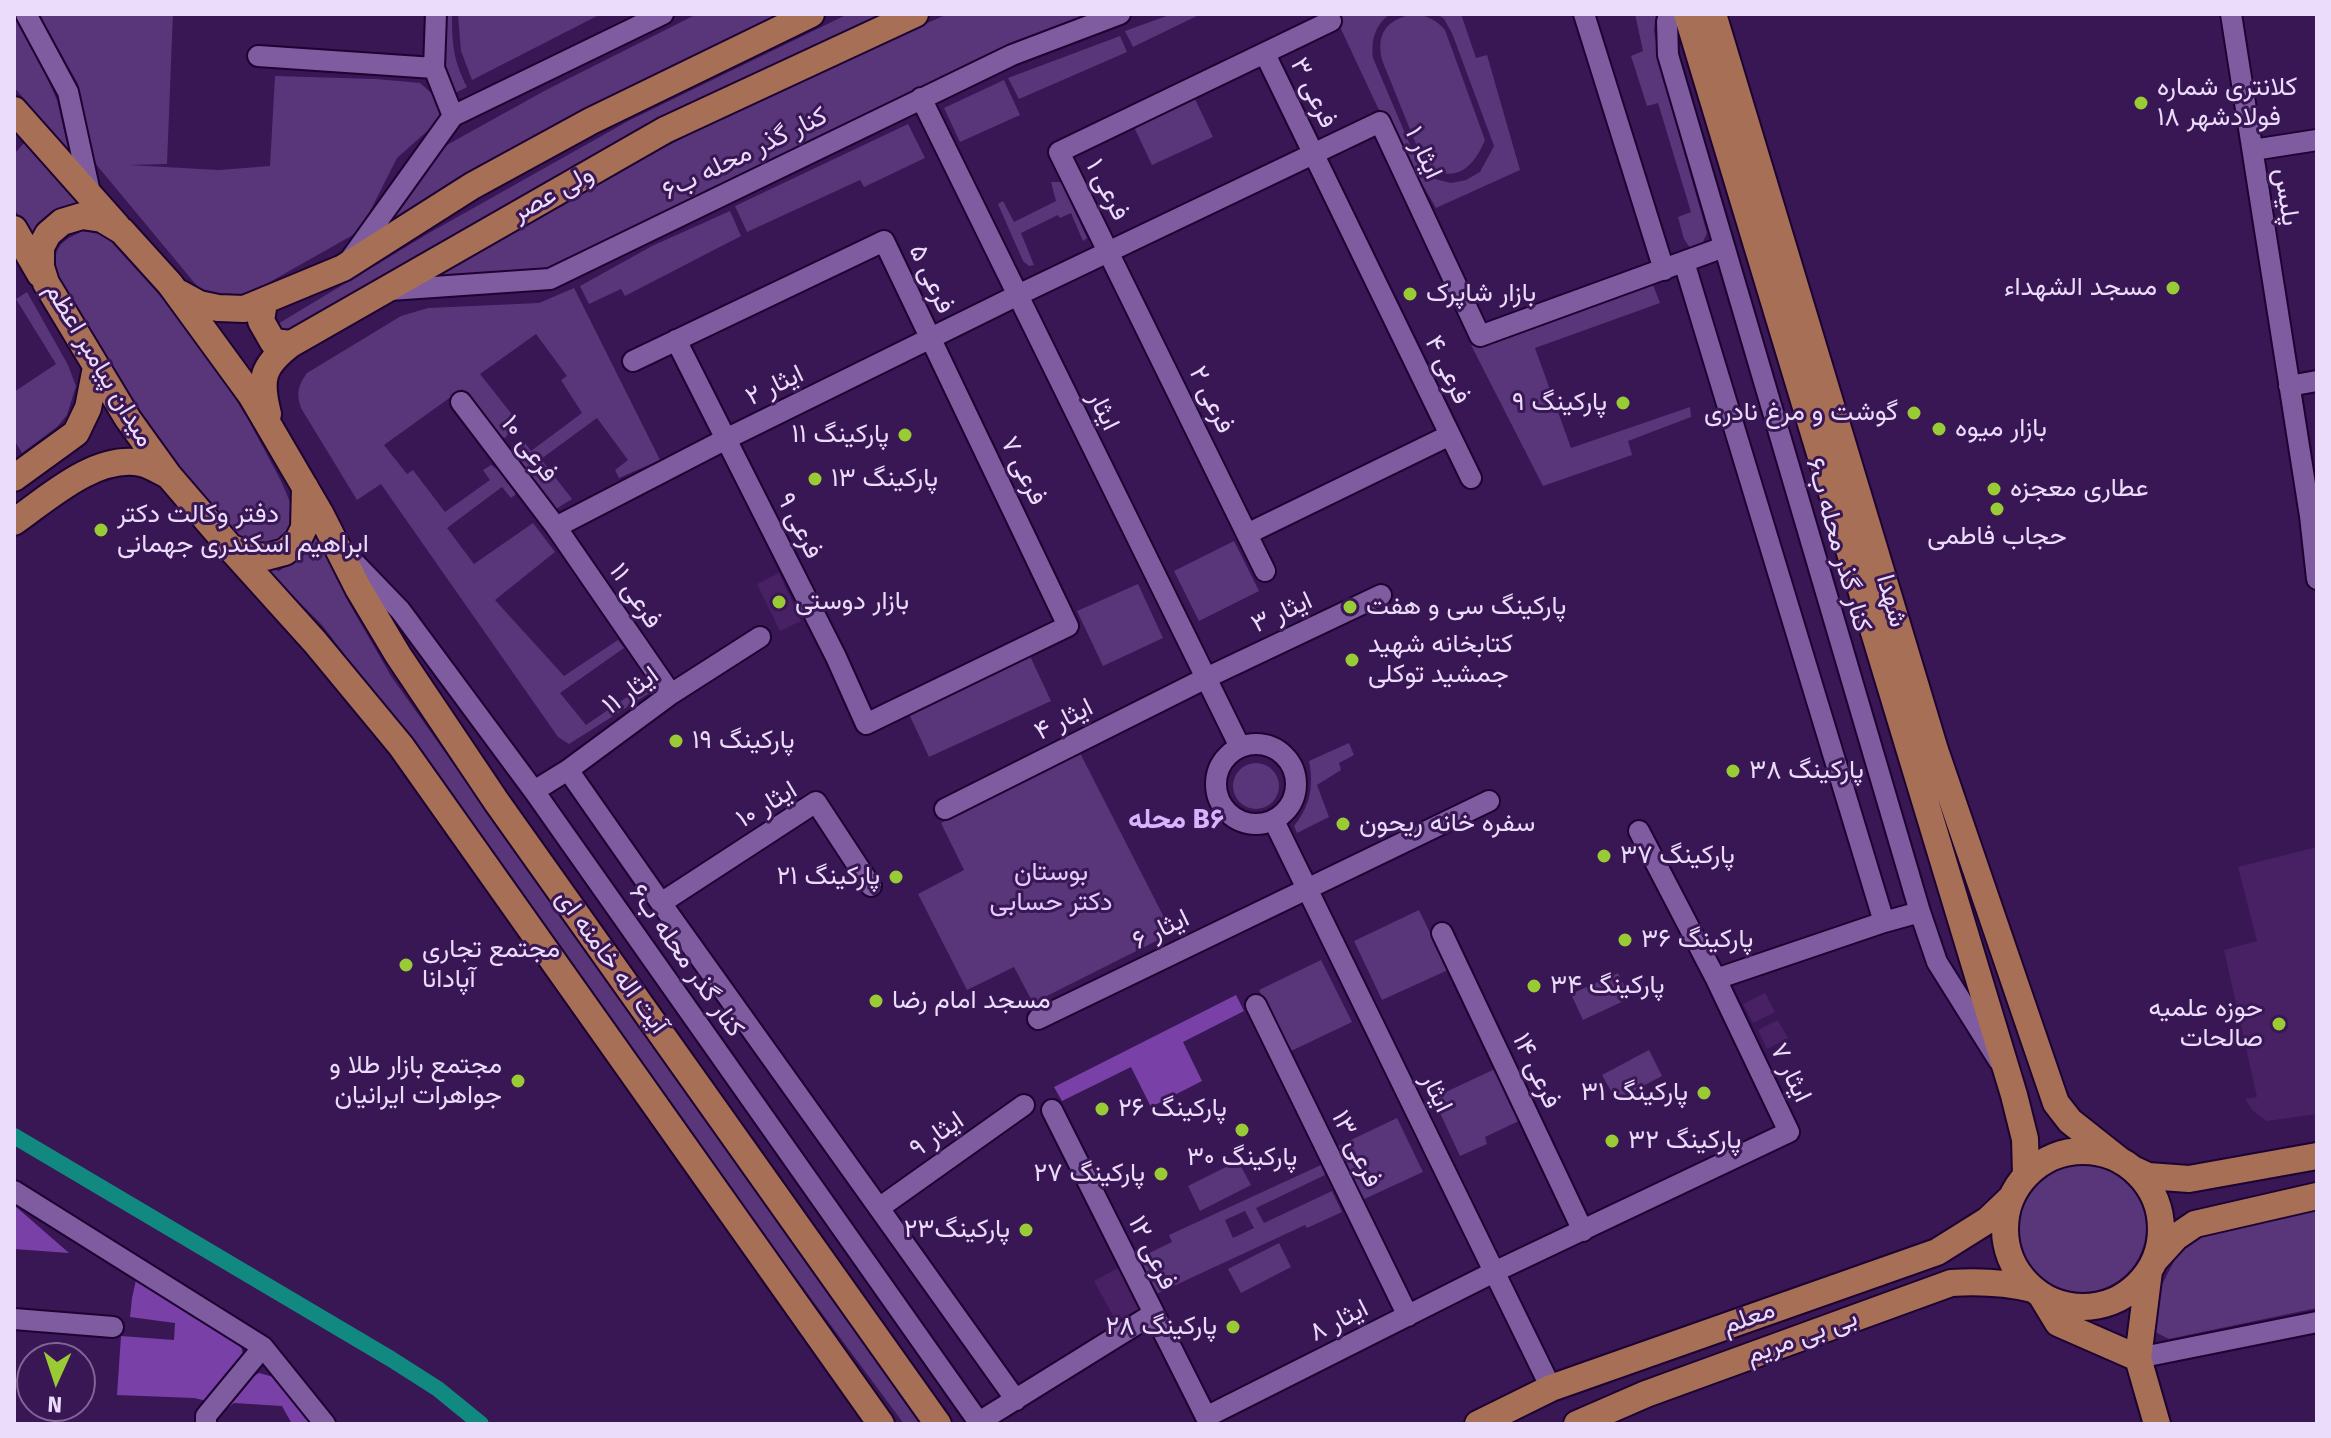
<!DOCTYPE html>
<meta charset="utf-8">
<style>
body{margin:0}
#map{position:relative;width:2331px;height:1438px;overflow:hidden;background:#391654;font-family:"Fira Sans",sans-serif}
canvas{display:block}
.frame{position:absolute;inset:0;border:16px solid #eadcfa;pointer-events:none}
.north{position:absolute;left:16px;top:1342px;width:80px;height:80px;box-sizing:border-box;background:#391654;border:2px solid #806596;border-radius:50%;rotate:183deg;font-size:22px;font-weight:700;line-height:32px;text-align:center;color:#eadcfa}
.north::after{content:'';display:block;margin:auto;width:28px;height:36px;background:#99cb35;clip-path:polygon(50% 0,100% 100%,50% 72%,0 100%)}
</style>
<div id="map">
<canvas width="2331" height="1438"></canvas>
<div class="frame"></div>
<div class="north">N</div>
</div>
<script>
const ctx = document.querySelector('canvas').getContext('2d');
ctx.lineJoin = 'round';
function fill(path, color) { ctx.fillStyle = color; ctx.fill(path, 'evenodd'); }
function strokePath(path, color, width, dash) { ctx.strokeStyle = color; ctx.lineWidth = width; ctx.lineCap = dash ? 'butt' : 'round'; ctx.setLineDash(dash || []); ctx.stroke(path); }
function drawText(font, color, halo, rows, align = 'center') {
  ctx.font = font + ' "Fira Sans",Vazirmatn,sans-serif'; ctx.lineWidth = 6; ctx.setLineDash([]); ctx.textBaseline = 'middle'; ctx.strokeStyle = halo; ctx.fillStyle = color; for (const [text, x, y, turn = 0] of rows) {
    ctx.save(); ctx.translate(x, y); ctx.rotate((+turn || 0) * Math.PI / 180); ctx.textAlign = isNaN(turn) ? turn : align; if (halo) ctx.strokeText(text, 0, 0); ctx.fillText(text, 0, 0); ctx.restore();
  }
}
const built = new Path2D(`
 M779,573L801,621L780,631L757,584Z
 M2317,847V1114L2267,1121L2252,1110L2245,1099L2257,1097L2224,950L2257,941L2238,867Z
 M1765,993L1775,1012L1753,1023L1743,1004Z
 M1778,1020L1788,1038L1767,1049L1758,1030Z
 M1118,1268L1140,1309L1116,1321L1094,1281Z`);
const green = new Path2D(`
 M39,14H173L167,164L129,165L219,170L270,166L275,76L376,79L420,83L438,99L443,117L397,158L360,231L238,300L202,292L95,163L78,84Z
 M439,14H452C452,43 453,60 467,87L453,94L440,56Z
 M458,14H601L472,80L461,51Z
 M697,14H794L388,226L397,203L436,151L546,90Z
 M848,14H889L313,316L286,336L276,325L429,233L630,120Z
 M948,14H1106L545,276L426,278C504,238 579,194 656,152C751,101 848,56 948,14Z
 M1172,14H1201L1133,47L1125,31Z
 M1334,14H1390C1375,25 1371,40 1373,58L1419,166L1435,179L1451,183L1466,180L1480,172L1494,146L1452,33L1444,19L1437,14H1461L1476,58L1487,55L1520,170L1436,208L1377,106Z
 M1413,14C1425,14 1438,21 1445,30L1485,140C1472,172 1449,187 1422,159L1382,60C1376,34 1386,20 1413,14Z
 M1635,14H1656L1654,30L1660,68L1707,233L1701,246L1690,248L1684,239L1678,217L1691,212L1658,103L1647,106L1631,56L1643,51Z
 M14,17L33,47L57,100L69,152L14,87Z
 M1120,36L1127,52L1019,99L1008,78Z
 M1004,80L1020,115L960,142L944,108Z
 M1195,99L1213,137L1152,165L1134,127Z
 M908,124L925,158L864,187L860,180L747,232L735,206Z
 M25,142L85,209L34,243L14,208V154Z
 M1051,182H1061L1087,238L1083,241L1071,213L1060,218L1058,215L1021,233L1034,265L1029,266L1023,261L998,204L1003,201L1014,222L1056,201Z
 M730,211L741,236L625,296L621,289L589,304L580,286L652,246Z
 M83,231L105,235L154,289L201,345L248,419L281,481L293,509L288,532L274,545L256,548L238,541L197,495L136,414L57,278C53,249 56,243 83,231Z
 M1651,280L1660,303L1535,348L1571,448L1690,407L1691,417L1628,441L1632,455L1543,486L1471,345Z
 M574,288L660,460L619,478L615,470L628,460L597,418L541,459L572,499L556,509H550L513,460L515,453L525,443L531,451L582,413L561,380L567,376L536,334L480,374L514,417L503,425L509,433L505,438L494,435L462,389L384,445L407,474L413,470L445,512L490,480L483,470L491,465L498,470L516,494L511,498L502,487L447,528L474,564L533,523L555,552L495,600L564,676L618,640L624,648L560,693L586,725L646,684L651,692L569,744L558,737L381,484L357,500L301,408C296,394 298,385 307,373L401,316L428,308L539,303Z
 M27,292L68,365L76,386L67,415L57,427L22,453L14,440V392L56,364L16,299Z
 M313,531L349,603L391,676L921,1424H904L693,1139L460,805L322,625L263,566L279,571L307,551Z
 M1234,541L1259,591L1199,621L1174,571Z
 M1138,584L1163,638L1103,666L1077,611Z
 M1030,656L1051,701L929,757L908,712Z
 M1349,743L1354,755L1339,763L1341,770L1317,785L1329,817L1297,833L1294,826C1310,806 1314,787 1309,761Z
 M1080,753L1172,933L1033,1003L1014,967L967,990L918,894L964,870L941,823Z
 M1233 786a23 23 0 1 1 46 0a23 23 0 1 1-46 0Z
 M1419,910L1448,970L1382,1000L1354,941Z
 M1321,960L1352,1022L1289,1052L1259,990Z
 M1618,973L1630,998L1583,1020L1571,994Z
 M1649,1050L1662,1076L1616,1100L1602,1075Z
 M1497,1068L1521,1120L1485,1137L1487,1144L1460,1156L1433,1098Z
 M1397,1118L1423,1172L1360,1201L1334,1148Z
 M1238,1161L1251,1185L1200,1211L1188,1186Z
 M2018 1228a64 64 0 1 1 128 0a64 64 0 1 1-128 0Z
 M1321,1165L1325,1175L1256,1208L1264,1223L1332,1191L1342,1212L1307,1228L1305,1225L1152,1296L1135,1260L1172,1242L1169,1235ZM1245,1211L1254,1228L1233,1238L1225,1220Z
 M2317,1208V1308L2169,1339L2155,1332L2154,1300L2186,1238Z
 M1279,1243L1291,1267L1241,1293L1228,1269Z`);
const forest = new Path2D(`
 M1236,995L1244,1011L1183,1042L1202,1081L1151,1107L1131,1067L1062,1101L1054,1087Z
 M14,1205L69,1253L14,1249Z
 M136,1280L223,1333L241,1346L243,1354L235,1371L207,1401L194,1398L117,1395L121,1336L174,1340L175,1323L130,1317L132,1298Z
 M259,1373L281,1379L316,1424H292L282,1406L234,1403L225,1410V1402L249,1379Z`);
const canal = new Path2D(`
 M14,1136L391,1359L438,1389L481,1424`);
const minor = new Path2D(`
 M26,14L68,92L91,197
 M436,14L434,68L453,116
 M1584,14L1664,270
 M1669,14L1667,22L1668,55L1920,912L1937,962L1999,1061
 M2231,14L2310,516L2317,579
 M1265,54L1471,478
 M258,56L434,68
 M921,98L1240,747
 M2253,150L2317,140
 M349,261L453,116L663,14
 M1684,262L1884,922
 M390,290L550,279L1012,55L1120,14
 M633,361L884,241L1068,626L866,724L836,657L676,340
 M2289,386L2317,381
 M461,402L556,527L671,694
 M556,527L726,439L1018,295L1380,122L1480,336L1724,247
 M1247,534L1450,435
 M347,555L400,610L534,791L980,1424
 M1265,571L1059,152L1331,21
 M1216 784a40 40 0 1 1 80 0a40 40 0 1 1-80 0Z
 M568,770L661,903L1016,1400
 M534,791L568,770L671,694L760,637
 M945,809L1206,678L1381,595
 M1274,821L1551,1388
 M1639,831L1716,979
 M661,903L816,802L871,886
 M1442,933L1583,1231
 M1256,1005L1408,1316
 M1038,1019L1489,801
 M1052,1110L1206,1417L1494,1272L1789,1132L1716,979L1884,922L1920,912
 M14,1191L263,1347L325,1424
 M879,1208L1024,1105
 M14,1319L113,1327
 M2138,1358L2317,1322
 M979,1422L1153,1314
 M206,1424V1416L263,1347`);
const major = new Path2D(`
 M1687,14L2014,1095L2025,1139L2026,1175
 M1713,14L1935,750L2056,1103L2070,1121L2118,1159
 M14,110L117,226
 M14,229L40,274
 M179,293L199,304L218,308L244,309L343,268L472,186L591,121L811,14
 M264,302L261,321L273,342L291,344
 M268,414C259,379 262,366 291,344L665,130L915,14
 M14,478L76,433L88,408L96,367
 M305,487L304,528L298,540L285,552L266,557L248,555L230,547L169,476L128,419L46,283L41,267V247L48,234L62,222L82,216L102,219L122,231L170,284L251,395L320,513L358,588L398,655L496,801L938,1424
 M14,522C48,498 96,454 141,463C150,465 160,471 169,476
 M232,550L315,642L401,746L881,1424
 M2005 1229a78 78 0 1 1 156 0a78 78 0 1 1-156 0Z
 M2135,1170L2148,1176L2189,1179L2317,1156
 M2155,1260L2176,1237L2195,1224L2317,1196
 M2149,1271L2138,1358L2157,1424
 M2041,1295L2058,1323L2138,1358
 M1478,1424L1551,1388L1937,1252L1988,1220L2011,1198
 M1577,1424L1646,1394L1951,1283C1980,1281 2004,1282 2033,1289`);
const markers = [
 [2141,103,8,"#99cb35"],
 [2173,288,8,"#99cb35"],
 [1410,294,8,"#99cb35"],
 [1623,403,8,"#99cb35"],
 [1914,413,8,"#99cb35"],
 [1939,429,8,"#99cb35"],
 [905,435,8,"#99cb35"],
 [815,479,8,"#99cb35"],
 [1994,489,8,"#99cb35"],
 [1997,509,8,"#99cb35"],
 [101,530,8,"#99cb35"],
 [779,602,8,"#99cb35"],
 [1350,607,8,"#99cb35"],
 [1352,660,8,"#99cb35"],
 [676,741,8,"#99cb35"],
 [1733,771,8,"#99cb35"],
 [1343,824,8,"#99cb35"],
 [1604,856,8,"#99cb35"],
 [896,877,8,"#99cb35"],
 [1625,940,8,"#99cb35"],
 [406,965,8,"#99cb35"],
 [1534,986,8,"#99cb35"],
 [876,1001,8,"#99cb35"],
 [2279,1024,8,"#99cb35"],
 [518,1081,8,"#99cb35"],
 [1704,1093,8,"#99cb35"],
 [1102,1109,8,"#99cb35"],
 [1242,1130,8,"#99cb35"],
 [1612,1141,8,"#99cb35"],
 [1161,1174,8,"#99cb35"],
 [1026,1230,8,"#99cb35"],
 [1233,1327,8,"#99cb35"]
];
const poiNames = [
 ["کلانتری شماره",2157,88],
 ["۱۸ فولادشهر",2157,118],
 ["مسجد الشهداء",2157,288,"right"],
 ["بازار شاپرک",1426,294],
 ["پارکینگ ۹",1607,403,"right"],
 ["گوشت و مرغ نادری",1898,413,"right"],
 ["بازار میوه",1955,429],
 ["پارکینگ ۱۱",889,435,"right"],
 ["پارکینگ ۱۳",831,479],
 ["عطاری معجزه",2010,489],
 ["دفتر وکالت دکتر",117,515],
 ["ابراهیم اسکندری جهمانی",117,545],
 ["حجاب فاطمی",1997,537,"center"],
 ["بازار دوستی",795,602],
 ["پارکینگ سی و هفت",1366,607],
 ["کتابخانه شهید",1368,645],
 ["جمشید توکلی",1368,675],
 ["پارکینگ ۱۹",692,741],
 ["پارکینگ ۳۸",1749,771],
 ["سفره خانه ریحون",1359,824],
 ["پارکینگ ۳۷",1620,856],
 ["پارکینگ ۲۱",880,877,"right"],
 ["پارکینگ ۳۶",1641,940],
 ["مجتمع تجاری",422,950],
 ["آپادانا",422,980],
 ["پارکینگ ۳۴",1550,986],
 ["مسجد امام رضا",892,1001],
 ["حوزه علمیه",2263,1009,"right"],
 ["صالحات",2263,1039,"right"],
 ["مجتمع بازار طلا و",502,1066,"right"],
 ["جواهرات ایرانیان",502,1096,"right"],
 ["پارکینگ ۳۱",1688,1093,"right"],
 ["پارکینگ ۲۶",1118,1109],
 ["پارکینگ ۳۲",1628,1141],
 ["پارکینگ ۳۰",1242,1158,"center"],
 ["پارکینگ ۲۷",1145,1174,"right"],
 ["پارکینگ۲۳",1010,1230,"right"],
 ["پارکینگ ۲۸",1217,1327,"right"]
];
const streetNames = [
 ["فرعی ۳",1313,93,64],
 ["ایثار ۱",1423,153,65],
 ["کنار گذر محله ب۶",745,154,-26],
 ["فرعی ۱",1107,190,63],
 ["ولی عصر",553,194,-29],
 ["پلیس",2286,197,81],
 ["فرعی ۵",931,279,65],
 ["میدان پیامبر اعظم",99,365,59],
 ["فرعی ۴",1447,370,64],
 ["ایثار ۲",775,386,-26],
 ["فرعی ۲",1211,400,64],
 ["ایثار",1103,411,64],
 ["فرعی ۱۰",529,449,53],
 ["فرعی ۷",1023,471,64],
 ["فرعی ۹",799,526,63],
 ["کنار گذر محله ب۶",1838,545,74],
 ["فرعی ۱۱",635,596,56],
 ["شهدا",1891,601,74],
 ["ایثار ۳",1282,613,-25],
 ["ایثار ۱۱",631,691,-36],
 ["ایثار ۴",1064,720,-27],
 ["ایثار ۱۰",767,805,-31],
 ["ایثار ۶",1161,930,-26],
 ["کنار گذر محله ب۶",686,961,55],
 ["آیت اله خامنه ای",611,962,54],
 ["فرعی ۱۴",1536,1071,65],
 ["ایثار ۷",1790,1073,64],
 ["ایثار",1436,1093,64],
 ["ایثار ۹",937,1135,-35],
 ["فرعی ۱۳",1356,1149,64],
 ["فرعی ۱۲",1152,1253,64],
 ["معلم",1749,1318,-20],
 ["ایثار ۸",1339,1321,-27],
 ["بی بی مریم",1802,1337,-20]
];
const parkNames = [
 ["بوستان",1051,873],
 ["دکتر حسابی",1051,903]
];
const neighbourhoodNames = [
 ["محله B۶",1176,820]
];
fill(built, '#472164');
fill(green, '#59357a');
fill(forest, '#7941a7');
strokePath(canal, '#118980', 16);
strokePath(minor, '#1d0331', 24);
strokePath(major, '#1d0331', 30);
strokePath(minor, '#7e5c9f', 20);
strokePath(major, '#a66f56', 26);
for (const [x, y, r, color] of markers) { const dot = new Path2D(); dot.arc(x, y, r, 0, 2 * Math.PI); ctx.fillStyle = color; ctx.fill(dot); strokePath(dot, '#391654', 3); }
drawText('26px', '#eadcfa', '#391654', poiNames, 'left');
drawText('26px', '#eadcfa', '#391654', streetNames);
drawText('26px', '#e3caff', '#391654', parkNames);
drawText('bold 28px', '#d8b4fe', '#391654', neighbourhoodNames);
</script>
